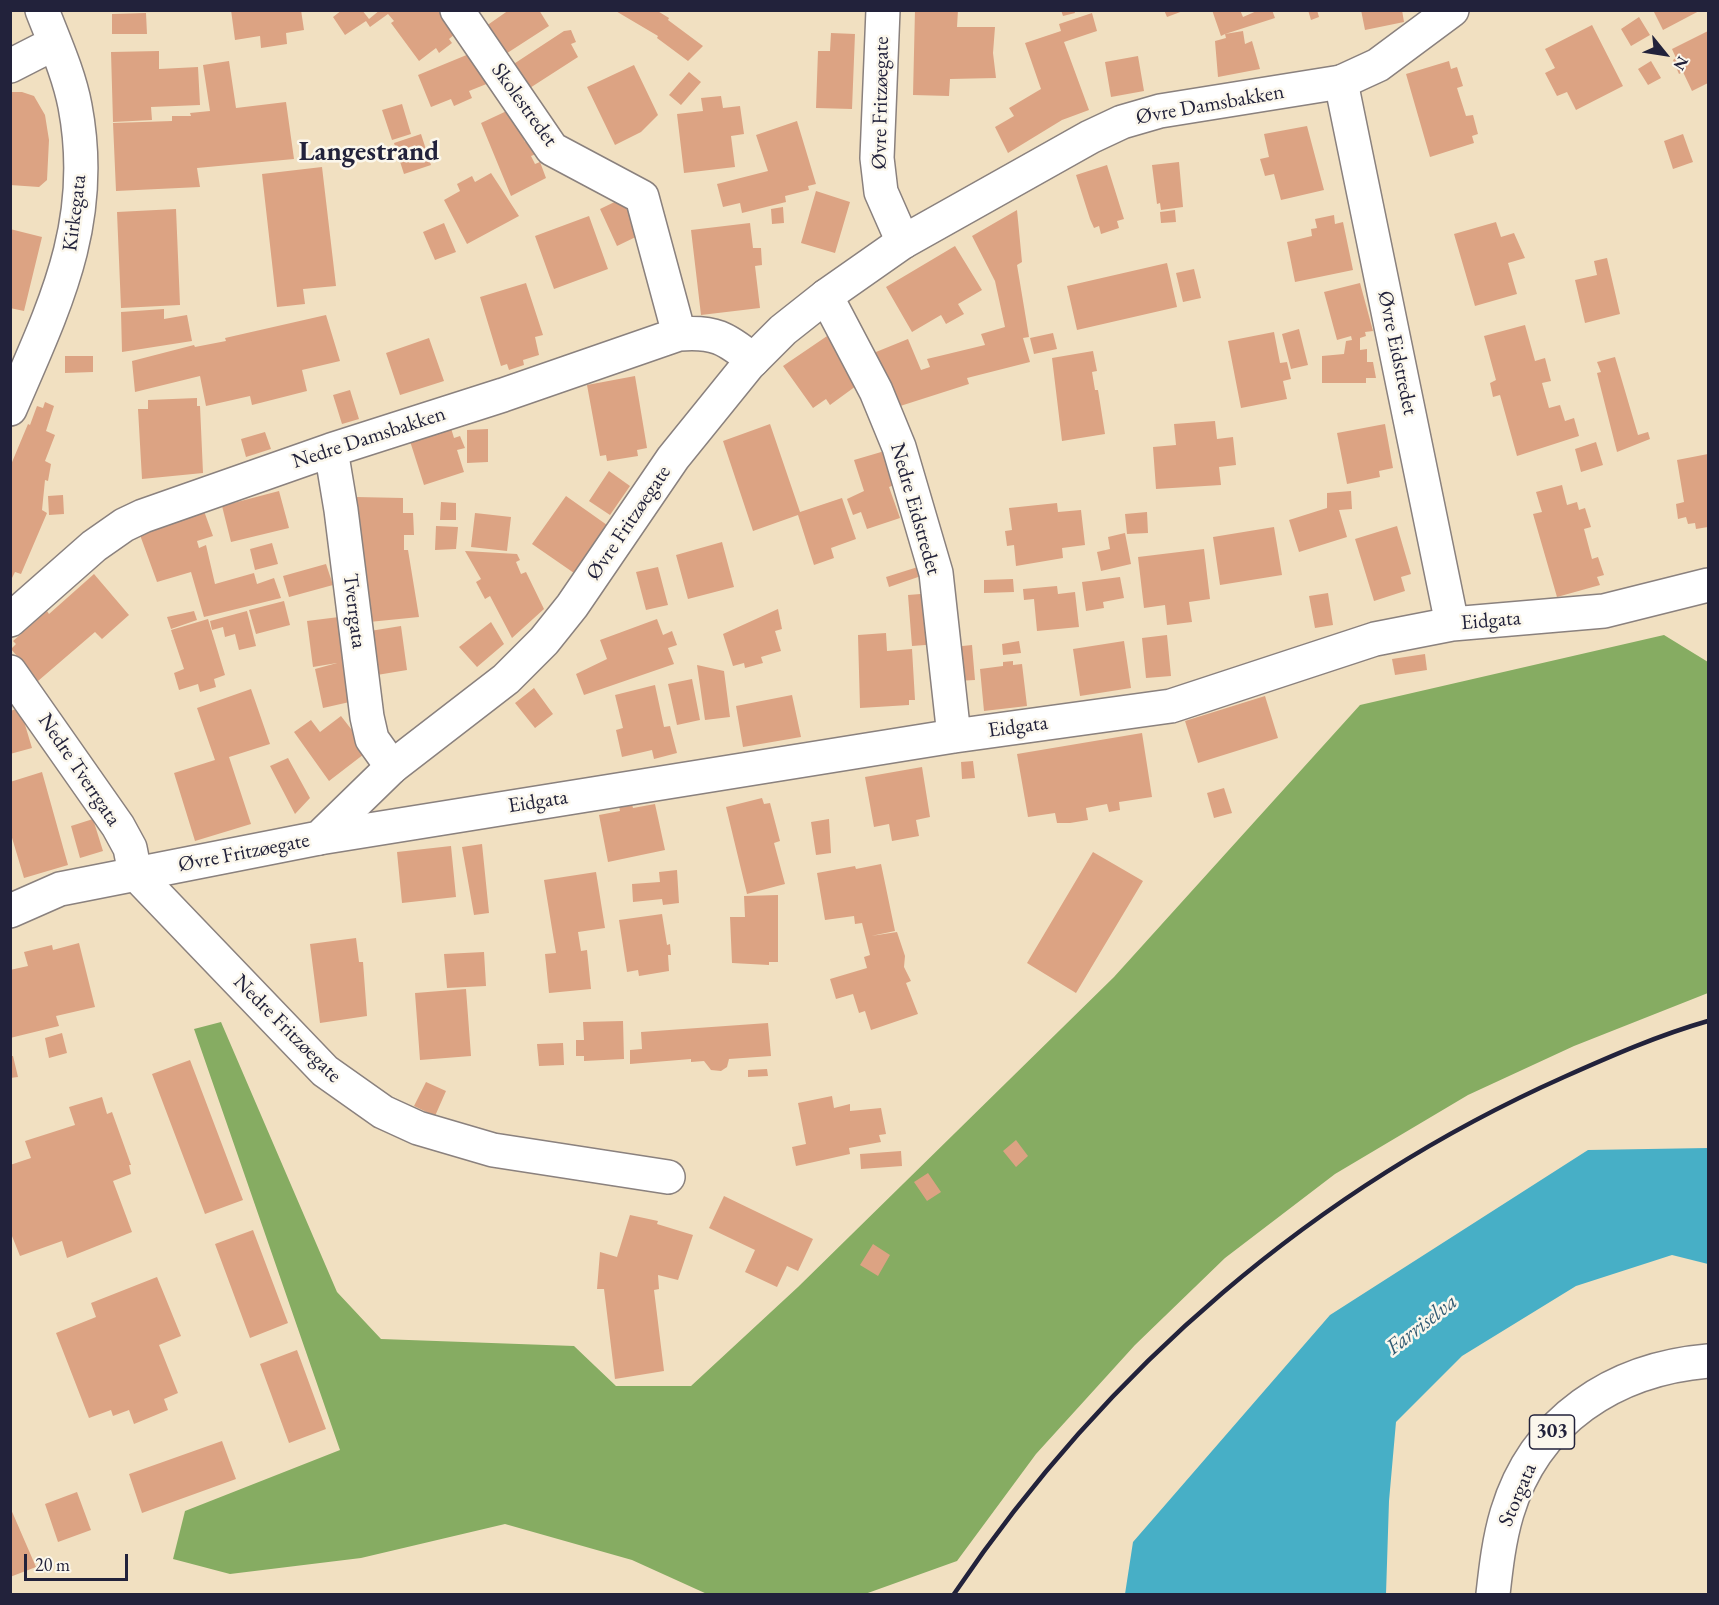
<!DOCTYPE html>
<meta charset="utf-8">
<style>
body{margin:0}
#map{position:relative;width:1719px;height:1605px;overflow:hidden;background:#f1e0c1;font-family:"EB Garamond",serif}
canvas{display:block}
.frame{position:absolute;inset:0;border:12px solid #22223b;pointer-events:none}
.north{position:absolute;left:1635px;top:24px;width:60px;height:60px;-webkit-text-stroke:4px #fbf7ec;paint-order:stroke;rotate:120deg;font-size:16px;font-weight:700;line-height:24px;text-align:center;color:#22223b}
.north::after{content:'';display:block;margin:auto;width:21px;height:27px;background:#22223b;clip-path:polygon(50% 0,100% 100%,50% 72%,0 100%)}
.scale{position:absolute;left:24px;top:1554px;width:104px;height:27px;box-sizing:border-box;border:3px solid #22223b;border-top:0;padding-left:8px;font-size:18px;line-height:21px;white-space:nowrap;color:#22223b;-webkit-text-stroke:4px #fbf7ec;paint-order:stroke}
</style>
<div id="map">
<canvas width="1719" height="1605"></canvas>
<div class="frame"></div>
<div class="north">N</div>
<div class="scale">20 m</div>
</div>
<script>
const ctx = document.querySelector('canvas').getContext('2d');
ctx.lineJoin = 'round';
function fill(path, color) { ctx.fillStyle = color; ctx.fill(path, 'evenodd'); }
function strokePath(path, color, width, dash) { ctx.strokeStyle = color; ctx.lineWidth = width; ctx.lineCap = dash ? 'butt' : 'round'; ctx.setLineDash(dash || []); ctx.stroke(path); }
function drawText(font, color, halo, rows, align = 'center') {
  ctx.font = font + ' "EB Garamond",serif'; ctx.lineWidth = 5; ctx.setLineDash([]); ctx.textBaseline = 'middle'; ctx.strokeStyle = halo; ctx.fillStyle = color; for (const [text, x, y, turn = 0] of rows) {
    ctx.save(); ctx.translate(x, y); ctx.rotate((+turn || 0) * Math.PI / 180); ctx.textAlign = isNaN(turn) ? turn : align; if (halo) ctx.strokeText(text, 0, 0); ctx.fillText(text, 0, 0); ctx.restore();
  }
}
const forest = new Path2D(`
 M1664,635L1708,662V993L1574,1046L1468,1095L1335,1174L1225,1258L1135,1345L1036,1454L957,1561L865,1594H707L632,1560L505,1524L361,1558L230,1574L173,1559L185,1511L340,1450L194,1029L221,1022L337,1292L381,1339L574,1346L616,1386H691L798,1287L1114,977L1360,705Z`);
const water = new Path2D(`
 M1708,1148V1264L1672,1255L1576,1286L1462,1356L1396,1422L1389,1501L1386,1594H1125L1133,1542L1330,1315L1588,1150Z`);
const building = new Path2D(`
 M231,10H301L304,30L286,33L287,44L261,48L260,36L235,40Z
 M342,10H362L369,19L380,10H438L455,34L449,39L452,43L439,53L436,48L419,61L391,23L394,21L388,14L370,27L366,21L345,35L333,17Z
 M509,10H539L549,26L498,59L479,31Z
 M614,10H656L669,18L668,20L703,46L688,61L657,38L658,36Z
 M915,10H958L957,27H995L993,53L996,78L950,79L949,96L913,95Z
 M1061,10H1074L1075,13L1063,16Z
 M1164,10H1183V11L1167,17Z
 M1212,10H1240L1243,17L1259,10H1272L1275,18L1225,34L1243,31L1245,44L1252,41L1260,69L1218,77L1215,41L1226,38L1225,34L1221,36Z
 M1308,10H1317L1319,17L1311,20Z
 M1361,10H1402L1404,22L1365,30Z
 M1653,10H1701L1663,30Z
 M146,13L147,34H112V14Z
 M1092,13L1097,31L1064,42L1089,110L1062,120L1008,153L995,127L1014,116L1009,108L1041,89L1025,43L1061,31L1059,24Z
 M1639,17L1650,35L1631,46L1621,29Z
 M1592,25L1623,86L1576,110L1567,92L1557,96L1545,73L1555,68L1545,49Z
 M571,30L576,42L571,44L578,57L519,95L503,71L564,31Z
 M1708,31V83L1692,91L1683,72L1679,74L1673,60L1676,58L1672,49Z
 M831,33L855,34L852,109L816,108L818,51H830Z
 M159,51V69L198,67L200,105L151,107L152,120L113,122L111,52Z
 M469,54L489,83L469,91L472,98L454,106L451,99L431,107L418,75Z
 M1138,56L1144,91L1111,97L1105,62Z
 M229,61L236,108L286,102L294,159L197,168L200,187L116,191L113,123L172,121V116H191L190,113L210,111L203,65Z
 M1449,61L1451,69L1457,67L1463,86L1457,88L1466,116L1473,115L1478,134L1472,136L1474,143L1430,157L1406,74Z
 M1651,61L1661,78L1648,85L1638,69Z
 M634,65L658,115L641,132L615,145L587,87Z
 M689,72L701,82L681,105L669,95Z
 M10,92H22L34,96L45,115L49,140L47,180L39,187L10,185Z
 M721,96L723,108L740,106L744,134L731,136L735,167L684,173L677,114L703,111L701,98Z
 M402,104L411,134L392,140L382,110Z
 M511,109L525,142L530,140L536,154L531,156L535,164L540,162L546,178L511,196L481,123Z
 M797,121L816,184L808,186L809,190L785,196L786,202L742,213L740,203L723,207L717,184L768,171L756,135Z
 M1307,126L1324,190L1281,200L1274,174L1265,176L1260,159L1269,157L1264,134Z
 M421,134L431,165L404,174L394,143Z
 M1683,134L1693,162L1673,169L1664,141Z
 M1179,162L1183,207L1161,210L1160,203L1157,204L1152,165Z
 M1107,165L1124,219L1117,221L1119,228L1101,234L1099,226L1094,228L1090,219L1076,175Z
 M322,167L336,286L303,289L305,304L277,307L262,174Z
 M491,173L519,216L467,244L444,200L460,191L457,184L472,176L475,182Z
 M816,191L850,202L835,253L801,243Z
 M627,196L644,233L617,246L600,209Z
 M783,207L784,223L772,224L771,209Z
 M176,209L180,305L121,308L117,212Z
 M1017,210L1022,262L1017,265L1029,337L1023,338L1030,362L967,378L969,384L894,408L871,354L908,339L921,370L930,367L927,359L985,345L981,334L1005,327L995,281L972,236Z
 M1175,210L1176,222L1161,223L1160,212Z
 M1334,215L1335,224L1343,222L1353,270L1295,282L1287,242L1312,236L1311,229L1317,228L1315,219Z
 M589,216L608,269L554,289L535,236Z
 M1496,222L1501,237L1514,233L1525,258L1508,263L1517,294L1475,306L1454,234Z
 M444,223L456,252L435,260L423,232Z
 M750,223L753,248H761L762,265L755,266L760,308L701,315L691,230Z
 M10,229L42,237L24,311L10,308Z
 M955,246L982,290L958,304L964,314L946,324L941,315L912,332L886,287Z
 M1607,258L1620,314L1585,323L1575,280L1597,275L1594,261Z
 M1167,263L1177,307L1077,330L1067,286Z
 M1194,269L1201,298L1183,302L1176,273Z
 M526,283L543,335L535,337L539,355L523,360L524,365L509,370L507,364L501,366L480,297Z
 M1360,283L1373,331L1365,332L1366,336L1360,338V350L1367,349V362H1373L1376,378H1366V383H1322V356L1344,354L1346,341L1352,340L1351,336L1337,340L1324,292Z
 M164,309V319L187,315L192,341L122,352L121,312Z
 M326,315L340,361L302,370L307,391L252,405L250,396L206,406L200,376L135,392L132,361L194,345L195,347L226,341L225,338Z
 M1525,325L1535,361L1545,358L1551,381L1542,383L1549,408L1560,405L1565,421L1574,418L1579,436L1517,456L1500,395L1493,397L1490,383L1496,380L1484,336Z
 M1299,329L1308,365L1291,369L1282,334Z
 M833,332L856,386L830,405L826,399L813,408L783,366Z
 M1274,332L1280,363L1287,362L1291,379L1283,381L1287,399L1241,408L1228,341Z
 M1053,333L1057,349L1034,354L1030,338Z
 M429,338L444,381L400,395L386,353Z
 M1093,351L1097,371L1092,372L1095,390H1098L1105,434L1062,441L1052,358Z
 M65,356H93V372L65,373Z
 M1615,357L1638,435L1648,432L1650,439L1617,452L1597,373L1601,372L1597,362Z
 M635,376L647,448L637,450L638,456L607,461L606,455L600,456L587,385Z
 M350,390L359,419L342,424L333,395Z
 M197,398V406H200L203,473L142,479L138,409H148V400Z
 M45,402L54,406L46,431L55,435L45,461L51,464L48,481L45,480L42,510L47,513L21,574L15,572L12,578L10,467L28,424L30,425L37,406L43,408Z
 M1215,421L1217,439L1233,437L1236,465L1219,467L1221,485L1156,489L1153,447L1176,445L1174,424Z
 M770,424L800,512L842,498L856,539L831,548L834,558L814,565L798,515L753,531L723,441Z
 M1385,424L1393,468L1379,471L1380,477L1347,484L1337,433Z
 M450,425L454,438L460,436L465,448L457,450L464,472L424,485L409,438Z
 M488,429V462L467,463V430Z
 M265,432L271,449L246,457L241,439Z
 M1596,442L1603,465L1581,472L1575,449Z
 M888,450L899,483L889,487L900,518L867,529L861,512L853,515L847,499L864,491L854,460Z
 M1708,454V527L1696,529L1695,523L1688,524L1686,517L1678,519L1676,504L1684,502L1677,460Z
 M609,471L630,486L610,515L589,501Z
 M1562,485L1567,505L1577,502L1579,510L1585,508L1591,527L1584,529L1592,559L1598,557L1604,575L1597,577L1600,585L1557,597L1533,514L1542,512L1536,492Z
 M279,491L289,528L231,542L222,506Z
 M1351,491L1352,509L1339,510L1347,537L1299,552L1289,520L1327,508V493Z
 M63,495L64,514L49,515L48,496Z
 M566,496L607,525L574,573L532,544Z
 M356,497L403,498V513H413L414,535H404V550H408L419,617L369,622L357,549Z
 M441,502L456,503V520H440Z
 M1057,503L1058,512L1081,510L1085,545L1062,548L1063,558L1016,566L1014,545L1007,546L1005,531L1012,530L1009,508Z
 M204,511L213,536L197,541L199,548L206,545L215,584L254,573L257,584L274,578L281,598L204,617L191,572L157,582L140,535Z
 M1147,512L1148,533L1127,534L1125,514Z
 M475,513L511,517L507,551L471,547Z
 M436,526L458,527L456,549L435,550Z
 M1397,526L1411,574L1401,577L1405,591L1374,601L1355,539Z
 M1274,527L1282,575L1220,585L1213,537Z
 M1125,533L1131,564L1101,571L1097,552L1110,549L1108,537Z
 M722,542L734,587L688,599L676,555Z
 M272,543L278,564L255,570L250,549Z
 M1204,549L1210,599L1189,602L1192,622L1167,625L1165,605L1144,608L1138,557Z
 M465,551L517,554L520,560L516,562L521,574L526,572L544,609L512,638L490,596L485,599L476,582L481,579Z
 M326,564L333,585L289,597L283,576Z
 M921,566L924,575L889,587L886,577Z
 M658,567L668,605L646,610L636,572Z
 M94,574L129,615L102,639L95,632L38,681L11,649L16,644L13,641L47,611L49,614Z
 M1120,577L1124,598L1103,602L1104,608L1086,611L1082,582Z
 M1013,579L1014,592L984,593V580Z
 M1057,586L1058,594L1075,592L1079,627L1037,631L1034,599L1024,600L1023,589Z
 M933,593L938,644L912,646L908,595Z
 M1328,593L1333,625L1315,628L1309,596Z
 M284,601L290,625L256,634L249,610Z
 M778,609L782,629L775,631L781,651L761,657L763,663L745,668L744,663L733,666L723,634Z
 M194,611L197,620L171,629L167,617Z
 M247,611L256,646L239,650L235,634L225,637L223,627L212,630L210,621Z
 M339,617L354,701L323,708L315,669L337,663L313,667L307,621Z
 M208,619L225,675L214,679L216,687L200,692L198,684L179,690L174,673L184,669L171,630Z
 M657,619L663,635L672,631L677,645L668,648L674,664L584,695L576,674L607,659L600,640Z
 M491,622L504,644L477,667L459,647Z
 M401,626L407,670L377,675L370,631Z
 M886,633L887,651L912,649L915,700H909V705L860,708L858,635Z
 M1167,635L1171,676L1146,678L1142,638Z
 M1019,641L1021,653L1003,655L1002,644Z
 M1124,641L1131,688L1080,696L1073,649Z
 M972,645L975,680L956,681L953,647Z
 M1425,654L1427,670L1395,675L1392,659Z
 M1013,661V665L1022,664L1027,706L984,711L980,669L1003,666V662Z
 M697,665L724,671L730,717L705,720Z
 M692,679L700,720L677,725L668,684Z
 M655,685L664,727L670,726L677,753L654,759L652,750L622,757L616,730L623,728L615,695Z
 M534,688L553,714L535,728L515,703Z
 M251,689L270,744L229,757L251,824L195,841L174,773L215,760L197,708Z
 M792,695L801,737L743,747L736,706Z
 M1265,696L1278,738L1198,763L1185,721Z
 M20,708L32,748L10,754V711Z
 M341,716L368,751L329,781L294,732L311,720L320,732Z
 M1142,733L1152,797L1119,802L1120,810L1109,812L1107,804L1086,808L1088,820L1070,823H1057L1055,813L1028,817L1017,754Z
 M288,758L310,798L295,814L270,766Z
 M973,761L975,778L962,779L961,762Z
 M922,767L930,817L916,820L919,836L892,841L889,824L874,827L865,777Z
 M42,772L68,865L24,878L10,831V782Z
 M1224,788L1232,813L1214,818L1207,793Z
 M762,798L764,804L770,803L780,841L774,843L785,884L747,894L726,807Z
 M632,804L633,808L655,804L665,850L608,862L599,815L620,811L619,806Z
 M93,819L103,851L80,858L71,826Z
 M829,819L831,853L816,855L811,822Z
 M482,844L489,913L474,915L462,847Z
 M451,846L456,897L402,903L397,852Z
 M1093,852L1143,881L1076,993L1027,963Z
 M881,864L895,931L871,936L897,932L905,956L904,967L911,981L906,983L918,1014L871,1030L865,1011L859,1013L853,994L836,999L830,979L867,968L864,957L870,955L862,923L855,924L854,916L825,920L817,873L855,866L856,869Z
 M677,870L679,903L663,905L662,899L633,902L632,884L660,882L659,872Z
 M596,872L605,928L578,932L581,951L587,950L591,989L549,993L545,954L556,953L544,880Z
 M778,895V962H769V965L732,963L730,917H745L744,896Z
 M662,914L667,945L670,944L671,955H668L669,971L639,976L638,970L627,972L619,920Z
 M356,938L359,962H363L367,1016L320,1023L310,944Z
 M79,943L95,1007L56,1016L59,1026L10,1038V970L28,966L24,952L52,945L53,950Z
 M484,952L486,986L447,988L444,954Z
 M466,989L471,1056L420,1060L415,993Z
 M623,1021L624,1059L584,1061V1056H576V1040H584L583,1022Z
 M768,1023L771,1056L729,1059L727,1067L721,1071L711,1070L704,1061L691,1062V1059L630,1064V1050L642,1049L641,1032Z
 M62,1033L67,1053L49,1058L45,1038Z
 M563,1043L564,1065L539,1066L537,1044Z
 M10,1056H13L18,1077L10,1078Z
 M190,1060L243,1200L205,1214L152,1074Z
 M767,1069L768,1076L748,1077V1070Z
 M426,1082L446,1091L435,1116L414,1106Z
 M832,1096L834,1108L850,1104V1111L881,1108L886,1134L879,1135L881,1142L849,1148L850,1154L796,1166L792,1147L806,1144L798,1103Z
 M102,1097L107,1114L112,1112L131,1165H129L131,1174L113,1181L132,1232L67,1258L62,1241L20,1256L10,1231V1165L31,1158L25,1141L75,1125L69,1107Z
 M1016,1140L1028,1156L1016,1167L1003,1151Z
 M901,1151L902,1166L861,1169L860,1154Z
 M928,1173L941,1192L927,1201L914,1182Z
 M724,1196L813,1239L798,1271L787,1266L777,1287L745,1272L755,1250L709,1228Z
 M630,1215L658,1221L657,1224L693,1235L678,1280L658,1275L659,1289L654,1290L664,1371L615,1379L604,1289H597L600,1252L617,1257Z
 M253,1230L288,1323L250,1338L215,1244Z
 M873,1244L890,1255L878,1276L860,1265Z
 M157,1277L181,1336L159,1345L178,1393L164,1399L168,1410L134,1424L129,1410L113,1416L111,1410L89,1418L56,1333L96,1317L91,1303Z
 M297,1350L326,1429L289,1443L260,1364Z
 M222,1441L236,1479L142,1513L129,1474Z
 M77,1492L91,1530L58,1542L45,1504Z
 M10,1507L36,1567L10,1577Z`);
const street = new Path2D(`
 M457,10L552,149L642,197L679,334
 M883,10L877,158L881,192L903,242
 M10,66L55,43
 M1341,82L1452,624
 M826,296L876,391L899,447L936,573L954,736
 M10,409C55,305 97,222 75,106C69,74 54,41 42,10
 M331,450L341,510L367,717L372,739L392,767
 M10,620L94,546L124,525L143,516L331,450L503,395L679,334C714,331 726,338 753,360
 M10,672L118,826L130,848L135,873L325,1071L383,1112L418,1128L493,1150L668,1177
 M319,838L954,736L1171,706L1375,639L1452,624L1604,611L1708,585`);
const secondary = new Path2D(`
 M10,911L60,889L319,838L392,767L506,679L544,641L572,606L673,458L749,364L783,330L826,296L903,242L1090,137L1122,122L1160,111L1341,82L1378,65L1452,10`);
const primary = new Path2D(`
 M1493,1594C1496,1567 1499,1540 1507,1513C1535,1420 1614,1369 1708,1361`);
const rail = new Path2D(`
 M954,1594C1106,1369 1315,1188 1564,1077C1611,1056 1659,1035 1708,1021`);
const shields = [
 [1552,1432,45]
];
const shieldNames = [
 ["303",1552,1432]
];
const streetNames = [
 ["Øvre Fritzøegate",881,103,-89],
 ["Skolestredet",524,105,54],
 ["Øvre Damsbakken",1210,105,-10],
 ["Kirkegata",75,213,-83],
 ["Øvre Eidstredet",1397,353,78],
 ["Nedre Damsbakken",369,438,-18],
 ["Nedre Eidstredet",915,509,74],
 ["Øvre Fritzøegate",629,523,-56],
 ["Tverrgata",354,611,83],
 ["Eidgata",1491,621,-5],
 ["Eidgata",1018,727,-8],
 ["Nedre Tverrgata",79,770,56],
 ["Eidgata",538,802,-9],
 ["Øvre Fritzøegate",244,853,-11],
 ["Nedre Fritzøegate",287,1029,45],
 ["Storgata",1518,1495,-67]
];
const waterNames = [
 ["Farriselva",1422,1325,-38]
];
const districtNames = [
 ["Langestrand",369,153]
];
fill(forest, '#86ac62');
fill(water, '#47afc6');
fill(building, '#dca383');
strokePath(street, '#8a817e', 36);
strokePath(secondary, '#8a817e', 36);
strokePath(primary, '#8a817e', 36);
strokePath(street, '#fff', 33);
strokePath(secondary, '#fff', 33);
strokePath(primary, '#fff', 33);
strokePath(rail, '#22223b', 4.5);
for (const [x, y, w] of shields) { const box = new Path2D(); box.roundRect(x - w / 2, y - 17, w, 34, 4.5); ctx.fillStyle = '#fbf7ec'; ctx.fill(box); strokePath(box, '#22223b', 1.5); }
drawText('bold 20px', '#22223b', null, shieldNames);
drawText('21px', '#22223b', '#fbf7ec', streetNames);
drawText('italic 22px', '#315a73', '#fbf7ec', waterNames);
drawText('bold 27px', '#22223b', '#fbf7ec', districtNames);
</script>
